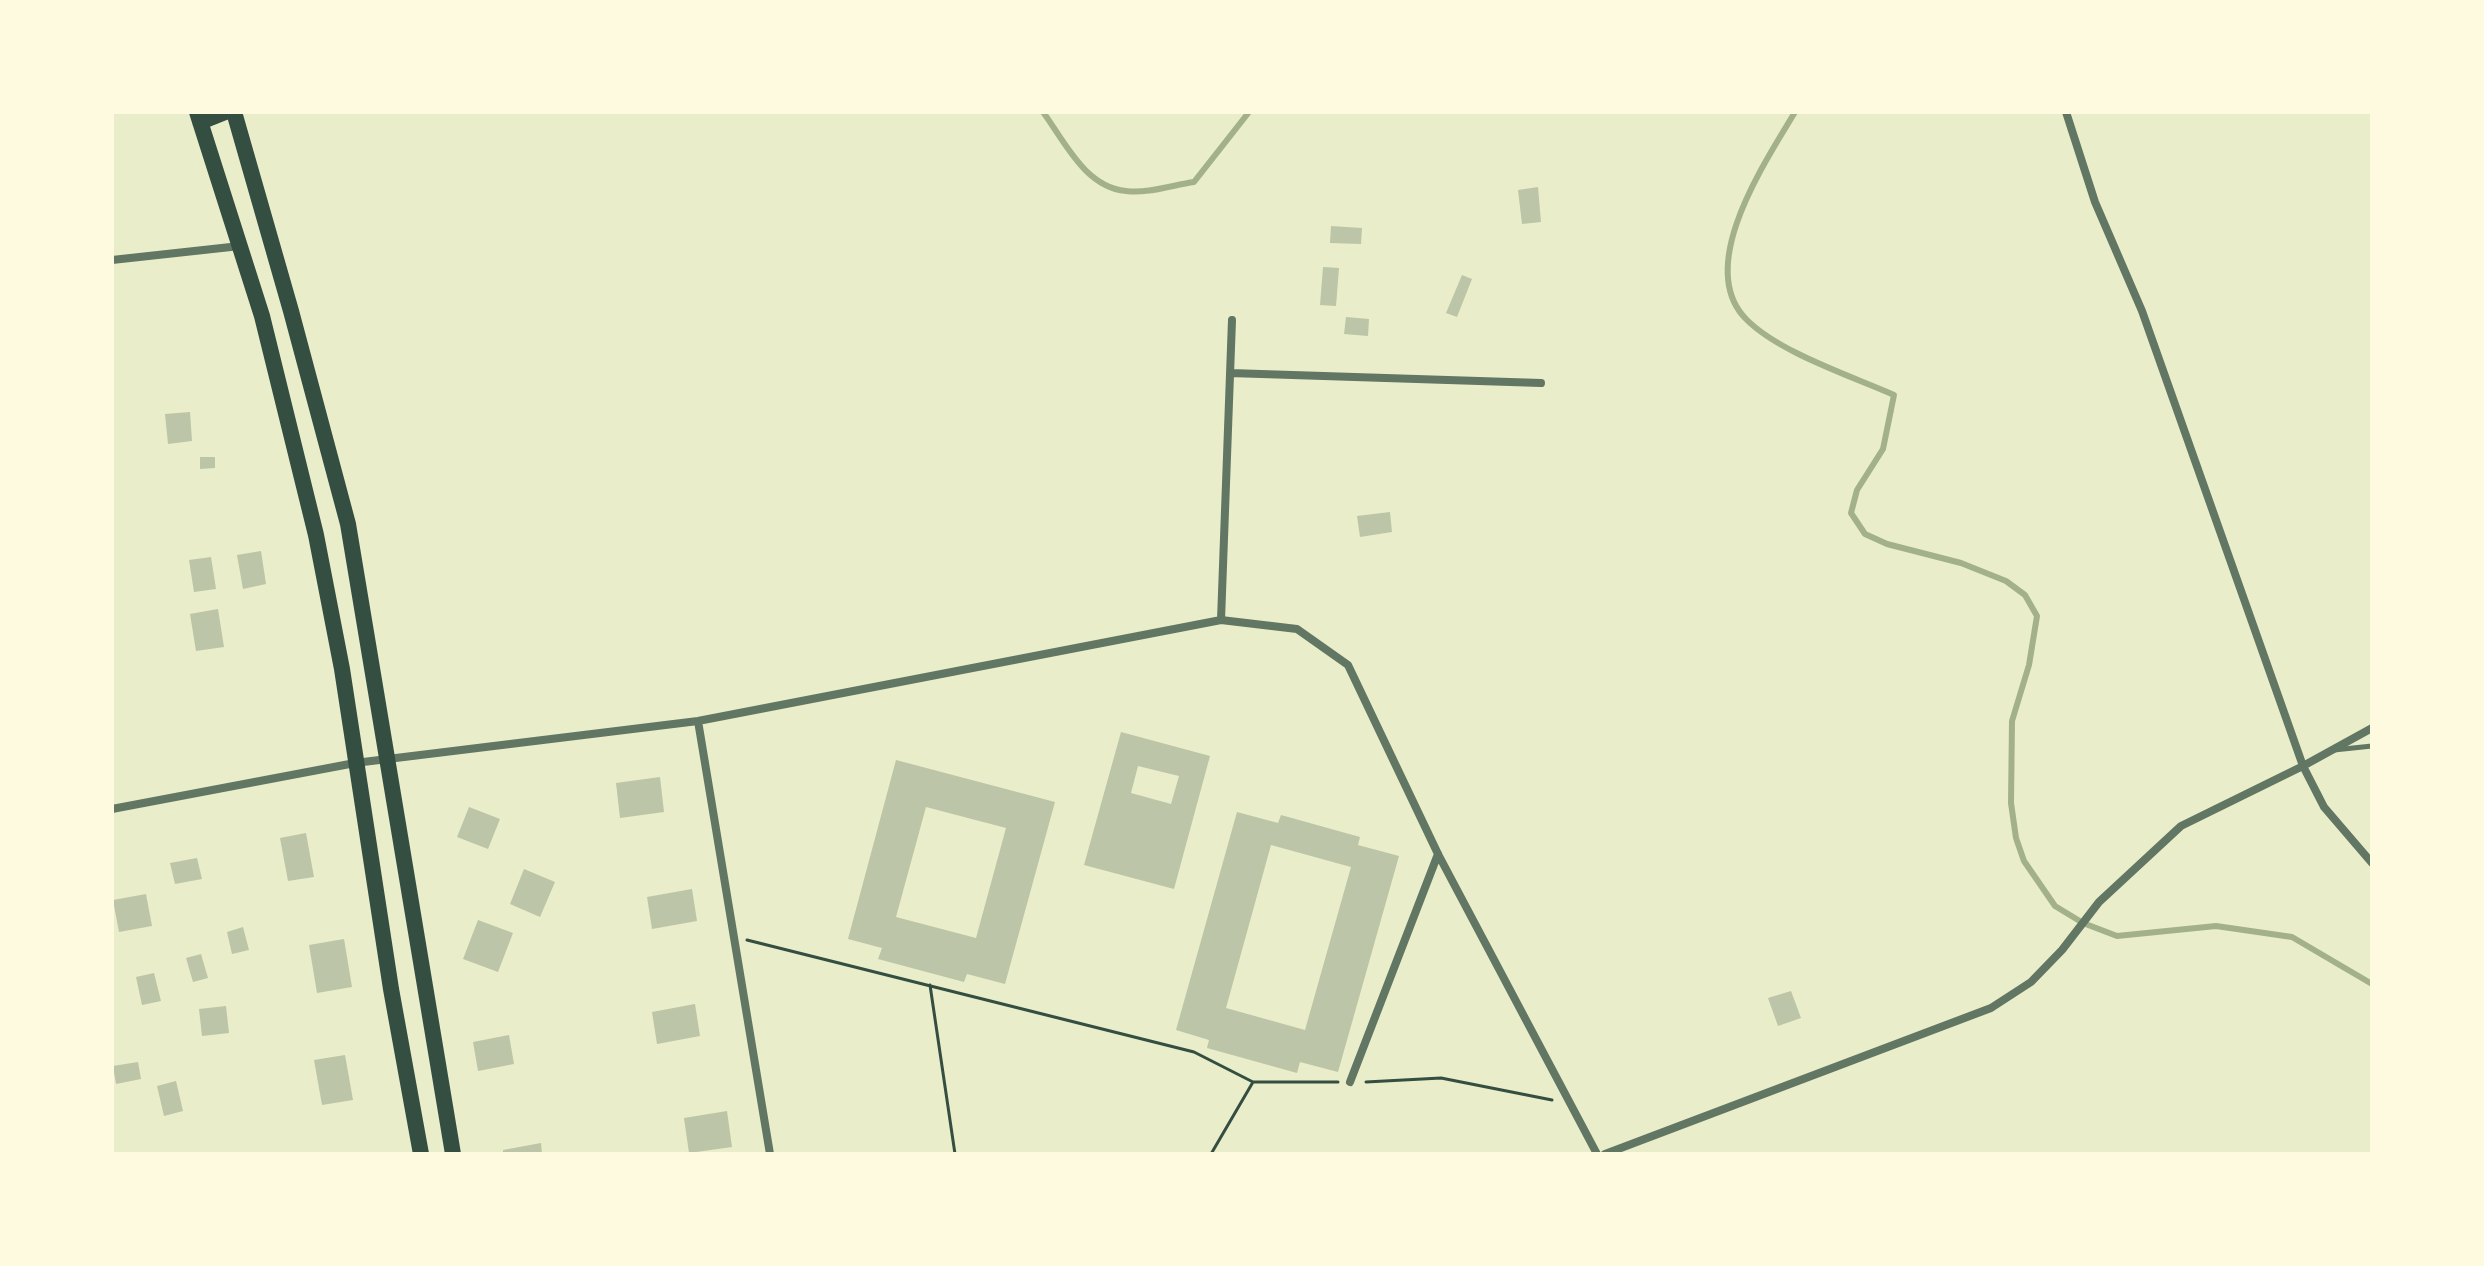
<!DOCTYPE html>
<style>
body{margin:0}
#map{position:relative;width:2484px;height:1266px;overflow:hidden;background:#e9edc9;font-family:"Fira Sans Condensed",sans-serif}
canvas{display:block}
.frame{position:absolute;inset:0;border:114px solid #fefae0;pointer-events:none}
</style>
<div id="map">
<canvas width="2484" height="1266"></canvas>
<div class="frame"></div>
</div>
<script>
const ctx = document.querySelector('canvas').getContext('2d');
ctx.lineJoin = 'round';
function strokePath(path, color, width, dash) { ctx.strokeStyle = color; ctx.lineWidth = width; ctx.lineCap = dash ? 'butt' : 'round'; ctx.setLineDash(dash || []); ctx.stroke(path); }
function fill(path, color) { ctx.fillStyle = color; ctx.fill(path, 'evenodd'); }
const stream = new Path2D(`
 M1043,112C1065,142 1085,187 1126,191C1147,194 1173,185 1194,182L1249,112
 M1795,112C1766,161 1694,266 1746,319C1778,352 1851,376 1894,395L1883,449L1857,490L1851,513L1865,534L1887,544L1961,563L2006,581L2025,595L2037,616L2029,665L2012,721L2011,803L2016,838L2024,861L2055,906L2083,923L2117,936L2216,926L2292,937L2372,984`);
const building = new Path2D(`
 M1538,187L1541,222L1522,224L1518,190Z
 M1331,226L1362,228L1361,244L1330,243Z
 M1323,267L1339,268L1336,306L1320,305Z
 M1462,275L1472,279L1457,317L1446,313Z
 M1346,317L1369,319L1368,336L1344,334Z
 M190,412L192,441L168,444L165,414Z
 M200,457H215V468L200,469Z
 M1390,512L1392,532L1360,537L1357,516Z
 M261,551L266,584L243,589L237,555Z
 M211,557L216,589L194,592L189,560Z
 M218,609L224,647L196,651L190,614Z
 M1121,732L1210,756L1174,889L1084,865ZM1138,766L1179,776L1171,804L1131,793Z
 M896,760L1055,802L1005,984L967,974L964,982L878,959L882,948L848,939ZM926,807L1006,828L976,938L896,917Z
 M660,777L664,812L620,818L616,783Z
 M469,807L500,819L488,849L457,837Z
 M1237,812L1278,823L1281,815L1360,837L1358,845L1399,856L1338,1072L1300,1062L1297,1073L1207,1048L1209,1040L1176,1030ZM1271,845L1351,867L1305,1030L1226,1008Z
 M306,833L314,877L288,881L280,838Z
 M197,858L202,879L175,884L170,863Z
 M524,869L555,882L540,917L510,904Z
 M692,889L697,921L652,929L647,897Z
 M146,894L152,926L119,932L113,900Z
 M478,920L513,933L498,972L463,959Z
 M243,927L249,950L232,954L227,932Z
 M344,939L352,987L317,993L309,945Z
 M201,954L208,978L193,982L186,958Z
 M154,973L161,1001L142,1005L136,977Z
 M1791,991L1801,1018L1778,1026L1768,998Z
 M695,1004L700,1036L657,1044L652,1012Z
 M226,1006L229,1033L202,1036L199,1009Z
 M509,1035L514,1064L478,1071L473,1042Z
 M345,1055L353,1100L322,1105L314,1060Z
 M138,1062L141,1079L116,1084L113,1066Z
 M176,1081L183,1111L164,1116L157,1086Z
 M727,1111L732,1147L689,1153L684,1118Z
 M541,1143L542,1154H503V1150Z`);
const path = new Path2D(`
 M747,940L1194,1052L1253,1082H1338
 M930,985L955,1154
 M1366,1082L1441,1078L1552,1100
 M1211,1154L1253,1082`);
const service = new Path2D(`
 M2334,750L2372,746`);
const minor = new Path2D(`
 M2066,112L2095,202L2142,311L2303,766L2324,807L2372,863
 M112,260L240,246
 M1230,373L1541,383
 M1221,620L1232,320
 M698,721L770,1154
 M112,809L355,763L698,721L1221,620L1297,629L1348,665L1438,854L1597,1154
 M1350,1082L1438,854
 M1605,1154L1991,1008L2031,982L2062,950L2099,902L2181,826L2303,766L2372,728`);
const primary = new Path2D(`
 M197,112L262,316L316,535L342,669L391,989L421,1154
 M234,112L291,311L348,524L453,1154
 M200,122L225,112`);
strokePath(stream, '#a3b18a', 6);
fill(building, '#bcc5a7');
strokePath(path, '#344e41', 3);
strokePath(service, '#617663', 5);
strokePath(minor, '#617663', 8);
strokePath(primary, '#344e41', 16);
</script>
